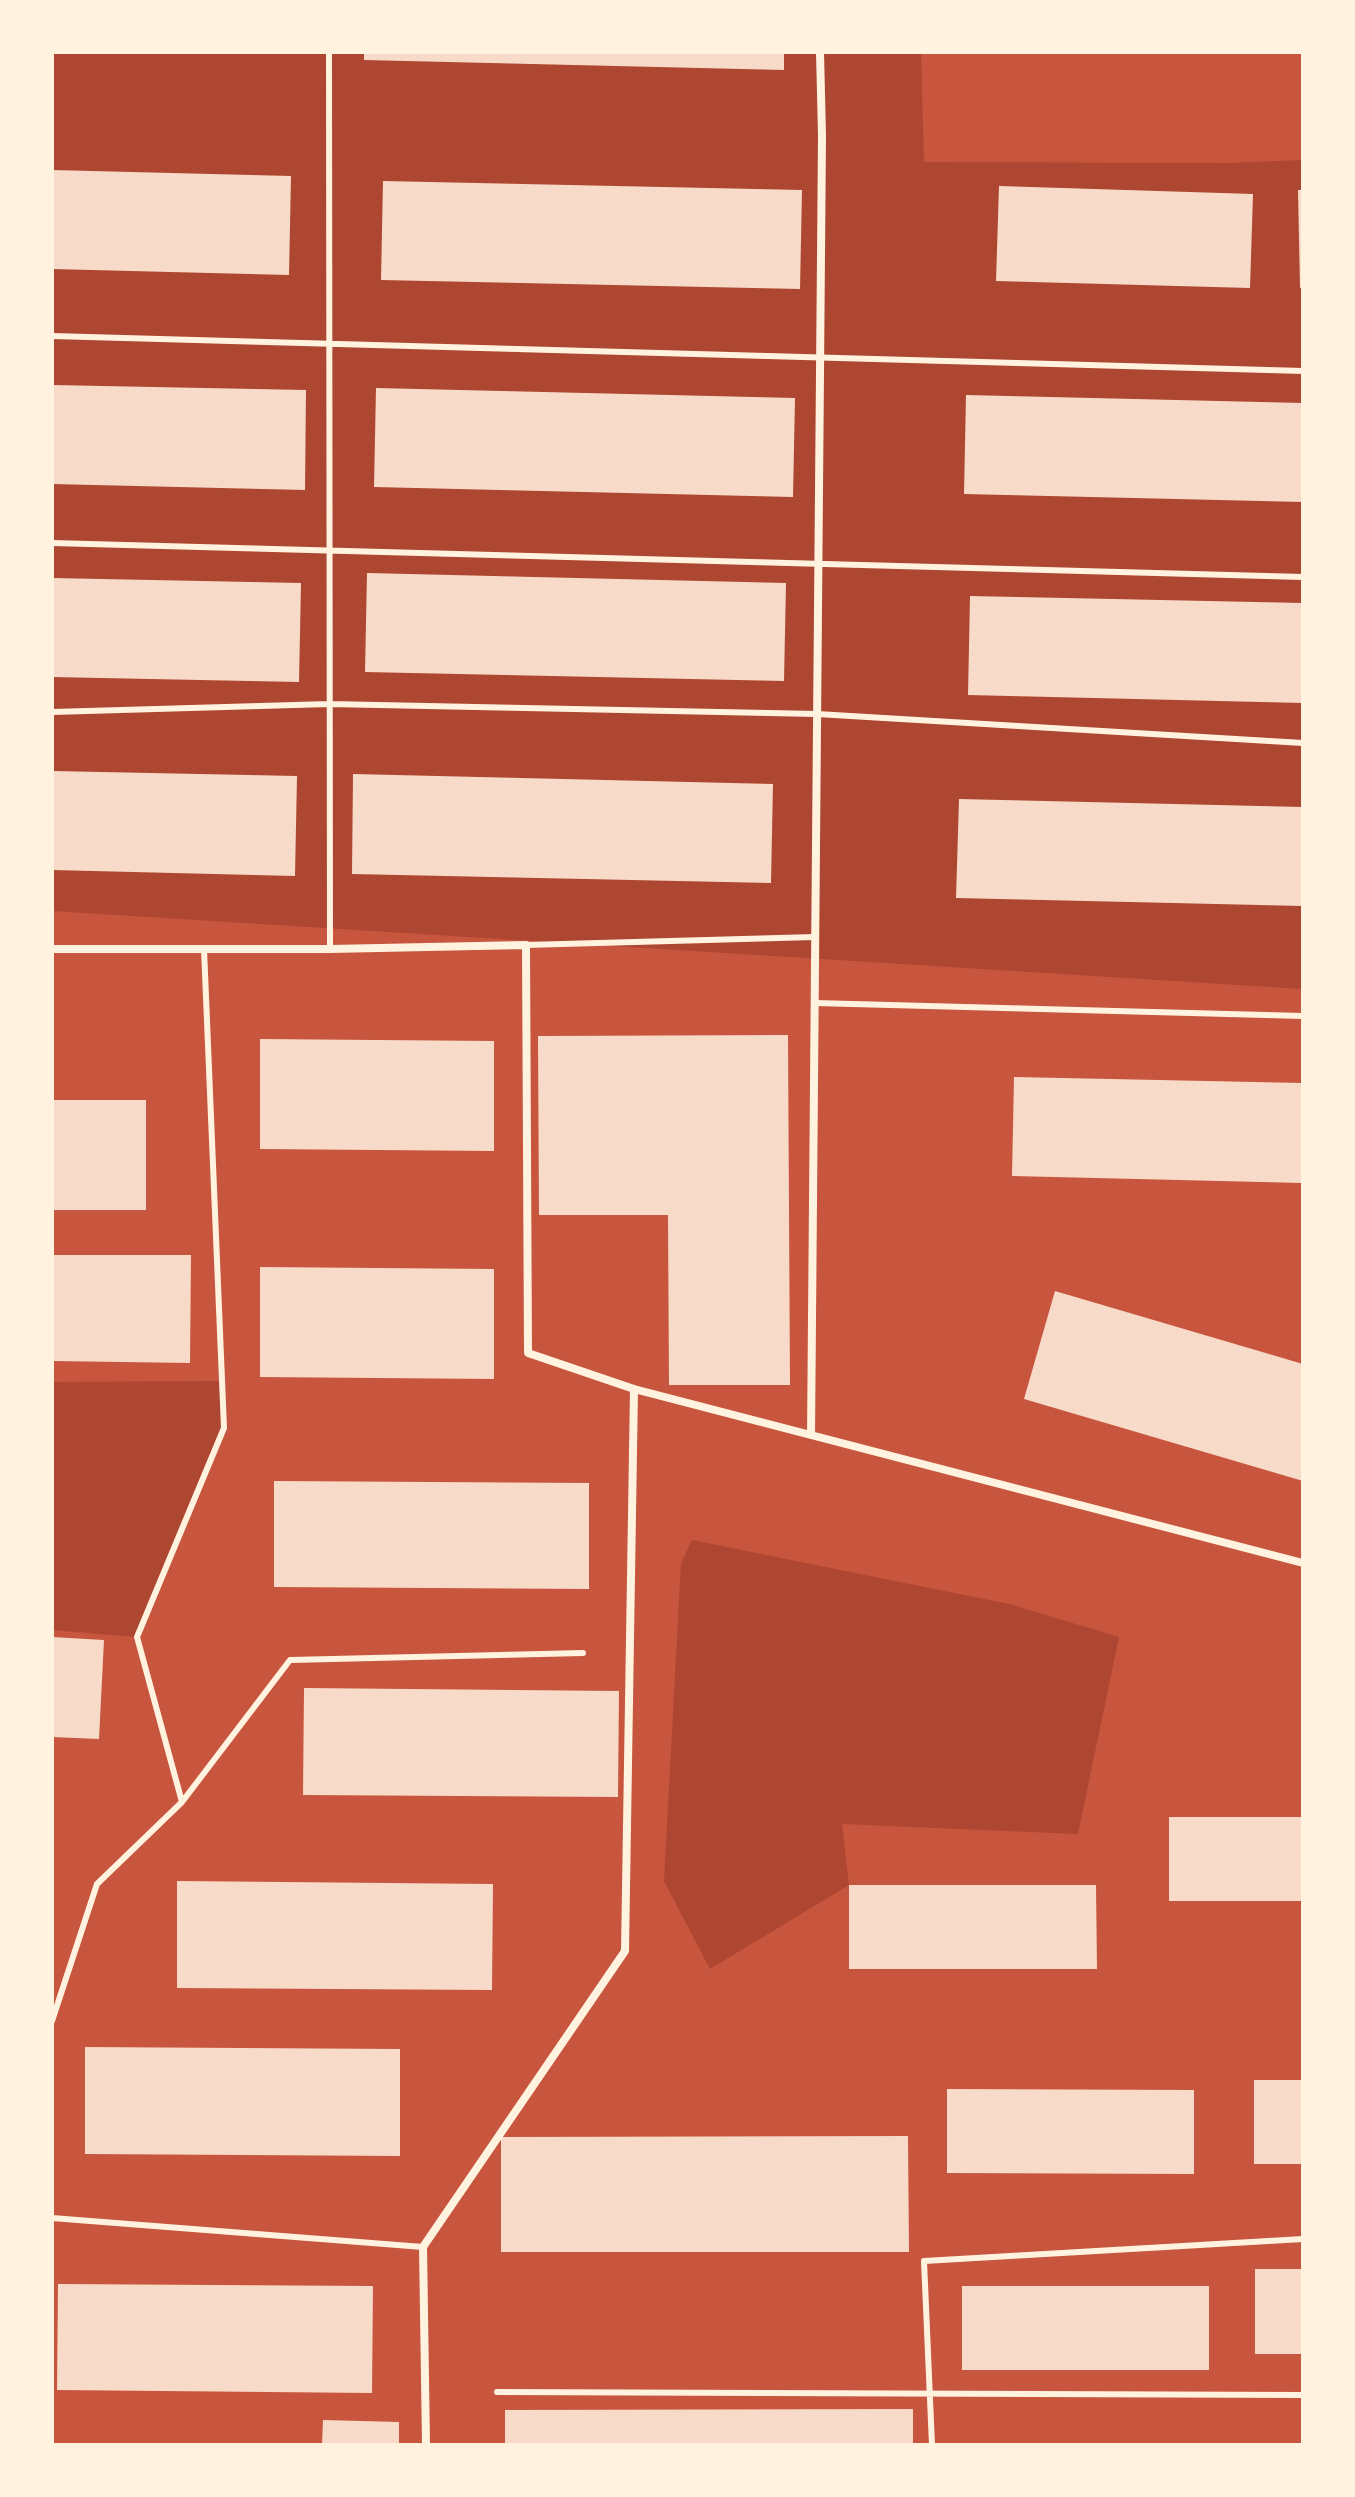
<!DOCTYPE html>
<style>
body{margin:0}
#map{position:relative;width:1355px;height:2497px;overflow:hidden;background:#c8553d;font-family:"Space Grotesk",sans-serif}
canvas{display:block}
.frame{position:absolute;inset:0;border:54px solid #fff3e0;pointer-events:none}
</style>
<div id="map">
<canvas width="1355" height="2497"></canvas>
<div class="frame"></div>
</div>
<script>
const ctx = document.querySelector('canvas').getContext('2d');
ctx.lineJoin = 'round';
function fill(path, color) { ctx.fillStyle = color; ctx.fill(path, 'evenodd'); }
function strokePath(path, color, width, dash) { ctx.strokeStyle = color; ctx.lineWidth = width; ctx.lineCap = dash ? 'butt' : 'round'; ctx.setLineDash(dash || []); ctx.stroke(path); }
const green = new Path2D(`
 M52,52H921L924,162L1228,163L1303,160V989L52,911Z
 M223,1381L224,1428L137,1637L52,1630V1382Z
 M692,1540L1009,1604L1119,1637L1078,1834L842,1824L849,1885L710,1969L664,1881L681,1563Z`);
const building = new Path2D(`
 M364,52H784V70L364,60Z
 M52,170L291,176L289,275L52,269Z
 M383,181L802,190L800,289L381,280Z
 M999,186L1253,194L1250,288L996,281Z
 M1298,190H1303V288H1300Z
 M52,385L306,390L305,490L52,484Z
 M376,388L795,398L793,497L374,487Z
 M966,395L1303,403V502L964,494Z
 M367,573L786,583L784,681L365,672Z
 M52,578L301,583L299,682L52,677Z
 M970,596L1303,603V703L968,695Z
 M52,771L297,776L295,876L52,870Z
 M353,774L773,784L771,883L352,874Z
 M959,799L1303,807V906L956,898Z
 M788,1035L790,1385H669L668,1215H539L538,1036Z
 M260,1039L494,1041V1151L260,1149Z
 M1014,1077L1303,1083V1183L1012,1176Z
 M52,1100H146V1210H52Z
 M52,1255H191L190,1363L52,1361Z
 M260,1267L494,1269V1379L260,1377Z
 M1055,1291L1303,1364V1481L1024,1399Z
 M274,1481L589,1483V1589L274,1587Z
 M52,1637L104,1640L99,1739L52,1737Z
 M304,1688L619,1691L618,1797L303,1795Z
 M1169,1817H1303V1901H1169Z
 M177,1881L493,1884L492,1990L177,1988Z
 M849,1885H1096L1097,1969H849Z
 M85,2047L400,2049V2156L85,2154Z
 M1254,2080H1303V2164H1254Z
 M947,2089L1194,2090V2174L947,2173Z
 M908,2136L909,2252H501V2137Z
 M1255,2269H1303V2354H1255Z
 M58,2284L373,2286L372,2393L57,2390Z
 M962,2286H1209V2370H962Z
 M913,2409V2445H505V2410Z
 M323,2420L399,2422V2445H322Z`);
const service = new Path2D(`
 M329,52L330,949
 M52,336L1303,371
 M52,543L1303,577
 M52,712L329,704L817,714L1303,743
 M526,945L815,937
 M815,1003L1303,1016
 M182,1802L290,1660L583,1653
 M52,2021L97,1884L182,1802L137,1637L224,1428L204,949
 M52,2218L423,2247
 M497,2392L1303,2395
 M932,2445L924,2261L1303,2239`);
const minor = new Path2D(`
 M52,949H330L526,945L528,1353L634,1389L1303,1563
 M811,1435L822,136L820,52
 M426,2445L423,2247L625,1951L634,1389`);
fill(green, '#ae4732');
fill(building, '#f7dbc8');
strokePath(service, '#fff3e0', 6);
strokePath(minor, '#fff3e0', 8);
</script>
